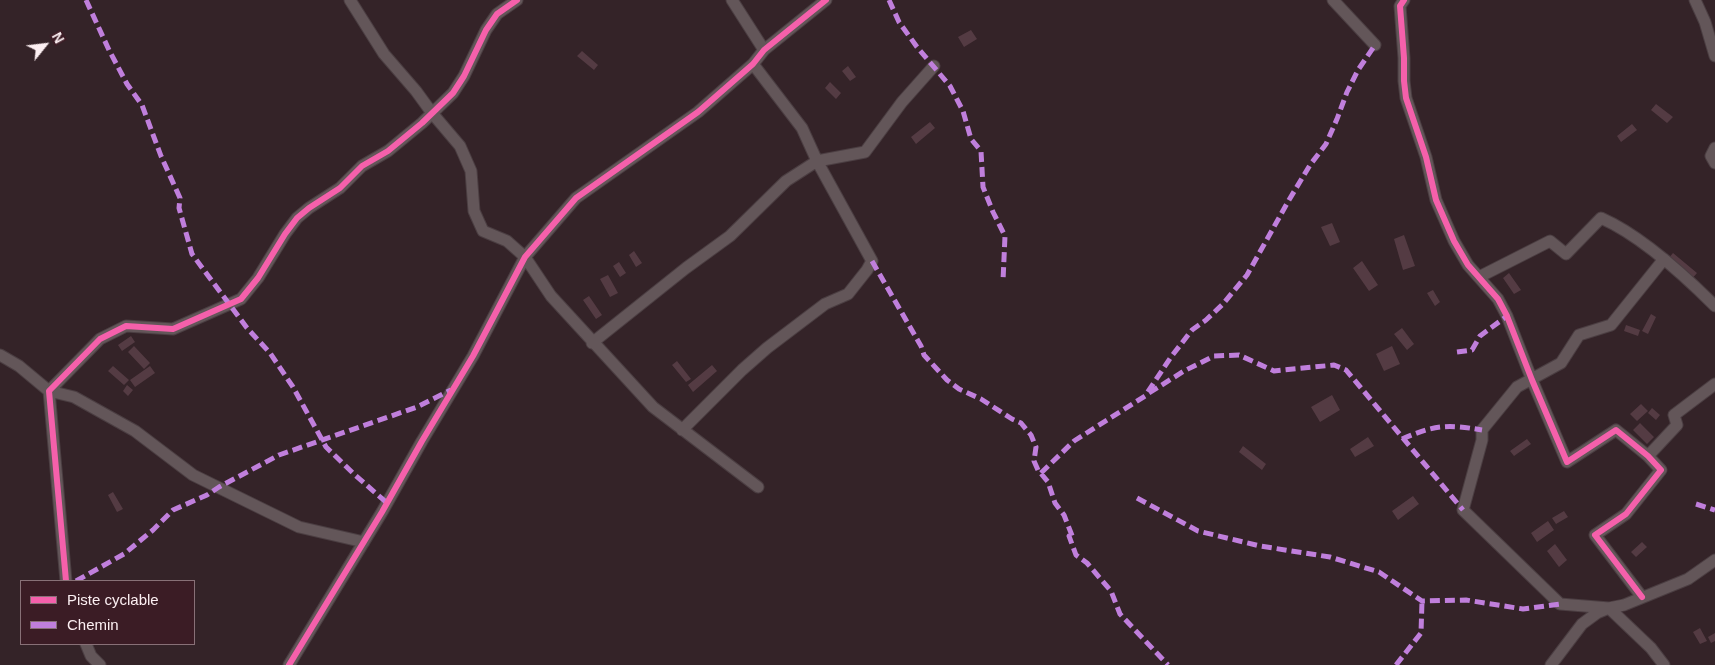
<!DOCTYPE html>
<style>
body{margin:0}
#map{position:relative;width:1715px;height:665px;overflow:hidden;background:#342328;font-family:Helvetica,sans-serif}
canvas{display:block}
.legend{position:absolute;left:20px;top:580px;width:175px;height:65px;box-sizing:border-box;background:#3b1c25;border:1px solid #887077;margin:0;padding:6px 9px;list-style:none;font-size:15px;color:#fceff2}
.legend li{display:flex;align-items:center;gap:10px;height:25px}
.legend b{width:25px;border:1px solid #887077}
.north{position:absolute;left:20px;top:20px;width:50px;height:50px;-webkit-text-stroke:4px #3b1c25;paint-order:stroke;rotate:61deg;font-size:14px;font-weight:700;line-height:20px;text-align:center;color:#fceff2}
.north::after{content:'';display:block;margin:auto;width:18px;height:22px;background:#fceff2;clip-path:polygon(50% 0,100% 100%,50% 72%,0 100%)}
</style>
<div id="map">
<canvas width="1715" height="665"></canvas>
<ul class="legend">
<li><b style="height:6px;background:#f560ab"></b>Piste cyclable</li>
<li><b style="height:6px;background:#c07fdc"></b>Chemin</li>
</ul>
<div class="north">N</div>
</div>
<script>
const ctx = document.querySelector('canvas').getContext('2d');
ctx.lineJoin = 'round';
function fill(path, color) { ctx.fillStyle = color; ctx.fill(path, 'evenodd'); }
function strokePath(path, color, width, dash) { ctx.strokeStyle = color; ctx.lineWidth = width; ctx.lineCap = dash ? 'butt' : 'round'; ctx.setLineDash(dash || []); ctx.stroke(path); }
const building = new Path2D(`
 M971,30L977,39L964,47L958,37Z
 M582,51L598,65L594,70L577,56Z
 M848,66L856,77L850,81L842,71Z
 M830,82L841,93L836,99L825,88Z
 M1656,104L1673,117L1667,123L1651,110Z
 M930,122L935,128L916,144L911,137Z
 M1632,124L1637,130L1621,142L1617,136Z
 M1332,223L1340,242L1330,246L1321,227Z
 M1404,235L1415,266L1403,270L1394,239Z
 M634,251L642,263L636,267L629,255Z
 M1673,253L1697,273L1691,280L1667,260Z
 M1362,261L1378,285L1369,291L1353,268Z
 M619,262L626,273L620,277L613,266Z
 M1509,273L1521,290L1514,294L1503,278Z
 M608,275L618,293L610,297L600,279Z
 M1433,290L1440,302L1435,306L1427,293Z
 M589,296L602,315L596,319L583,300Z
 M1651,314L1656,317L1648,334L1642,331Z
 M1626,325L1640,330L1638,336L1624,331Z
 M1402,328L1414,344L1407,350L1394,334Z
 M131,336L135,342L122,351L118,345Z
 M134,346L150,363L144,369L128,352Z
 M1392,346L1400,364L1384,371L1376,354Z
 M677,361L691,379L686,382L672,365Z
 M712,365L717,371L693,392L688,385Z
 M113,366L129,380L124,385L108,371Z
 M150,366L155,373L135,387L130,380Z
 M127,385L133,390L128,396L123,391Z
 M1332,395L1340,410L1320,422L1311,407Z
 M1641,404L1648,411L1637,421L1630,414Z
 M1652,408L1660,415L1656,420L1648,413Z
 M1640,423L1654,437L1647,444L1633,430Z
 M1368,437L1374,446L1355,457L1350,449Z
 M1527,439L1531,444L1514,456L1510,451Z
 M1243,446L1266,464L1262,470L1239,452Z
 M113,492L123,509L117,512L108,495Z
 M1413,496L1419,504L1398,520L1392,511Z
 M1564,511L1568,517L1556,524L1552,518Z
 M1548,521L1554,530L1537,542L1531,533Z
 M1642,542L1647,547L1636,557L1631,552Z
 M1555,544L1567,560L1559,567L1547,551Z
 M1700,628L1707,641L1700,644L1693,632Z
 M1715,633V641L1711,643L1708,637Z`);
const street = new Path2D(`
 M350,0L384,54L416,91L432,113L460,146L471,171L474,211L483,231L507,241L525,257L551,296L653,407L758,487
 M732,0L764,50
 M1333,0L1375,45
 M1404,0L1400,6L1404,58V81L1406,98L1426,157L1436,200L1454,241L1468,265L1498,299L1507,316L1532,380L1567,462L1616,430L1648,456L1661,470L1626,514L1595,535L1642,597
 M1695,0L1705,22L1715,56
 M1715,148L1711,156L1715,163
 M1479,277L1550,241L1566,254L1601,218C1642,236 1684,275 1715,306
 M592,343L686,268L730,236L786,181L817,161L865,152L902,102L934,66
 M0,355L19,366L49,391L74,397L135,431L193,475L299,527L364,542
 M682,430L742,370L767,348L825,304L848,294L867,270L872,261L817,161L802,128L753,64
 M1648,456L1677,425L1674,415L1715,384
 M66,581L49,391L100,339L126,326L173,329L241,299L258,278L285,234L297,218L309,208L340,188L362,166L388,151L422,123L453,93L464,76L486,30L497,14L517,0
 M86,644L91,656L100,665
 M289,665L382,512L422,441L473,356L525,257L576,198L698,112L753,64L764,50L826,0
 M1551,665L1582,624L1597,613L1609,608L1624,605L1688,579L1715,560
 M1664,665L1651,648L1609,608L1560,604L1463,510L1482,440V430L1517,387L1561,363L1579,335L1611,325L1664,259`);
const quiet = new Path2D(`
 M86,0L109,50L127,84L142,105L161,156L180,198L179,208L192,254L247,328L270,353L293,387L326,447L355,475L387,503
 M889,0L899,22L917,47L950,86L963,111L971,139L981,151L983,187L993,212L1005,236L1003,281
 M872,261L921,346L924,355L947,380L959,389L981,399L1012,419L1021,423L1031,435L1036,447L1034,461L1038,470L1048,482L1055,503L1064,515L1073,538L1069,536L1076,555L1087,563L1111,591L1120,614L1168,665
 M1457,352L1472,350L1480,336L1507,316
 M1149,393L1184,371L1214,356L1239,355L1274,371L1334,365L1346,370L1463,510
 M1402,439C1435,425 1446,424 1482,430
 M1041,473L1074,441L1145,396L1171,357L1192,330L1206,320L1223,304L1247,275L1289,200L1310,165L1326,144L1337,119L1347,92L1358,70L1375,45
 M1137,498L1198,531L1260,546L1330,557L1379,572L1422,601L1466,600L1523,609L1560,604
 M1696,504L1715,510
 M76,581L124,554L153,530L173,510L207,495L219,487L279,455L417,407L451,390
 M1396,665L1421,633L1422,601`);
const cycleway = new Path2D(`
 M1404,0L1400,6L1404,58V81L1406,98L1426,157L1436,200L1454,241L1468,265L1498,299L1507,316L1532,380L1567,462L1616,430L1648,456L1661,470L1626,514L1595,535L1642,597
 M66,581L49,391L100,339L126,326L173,329L241,299L258,278L285,234L297,218L309,208L340,188L362,166L388,151L422,123L453,93L464,76L486,30L497,14L517,0
 M289,665L382,512L422,441L473,356L525,257L576,198L698,112L753,64L764,50L826,0`);
fill(building, '#543b43');
strokePath(street, '#4b3e42', 13);
strokePath(street, '#635659', 11);
strokePath(quiet, '#c07fdc', 5, [10, 5]);
strokePath(cycleway, '#f560ab', 6);
</script>
